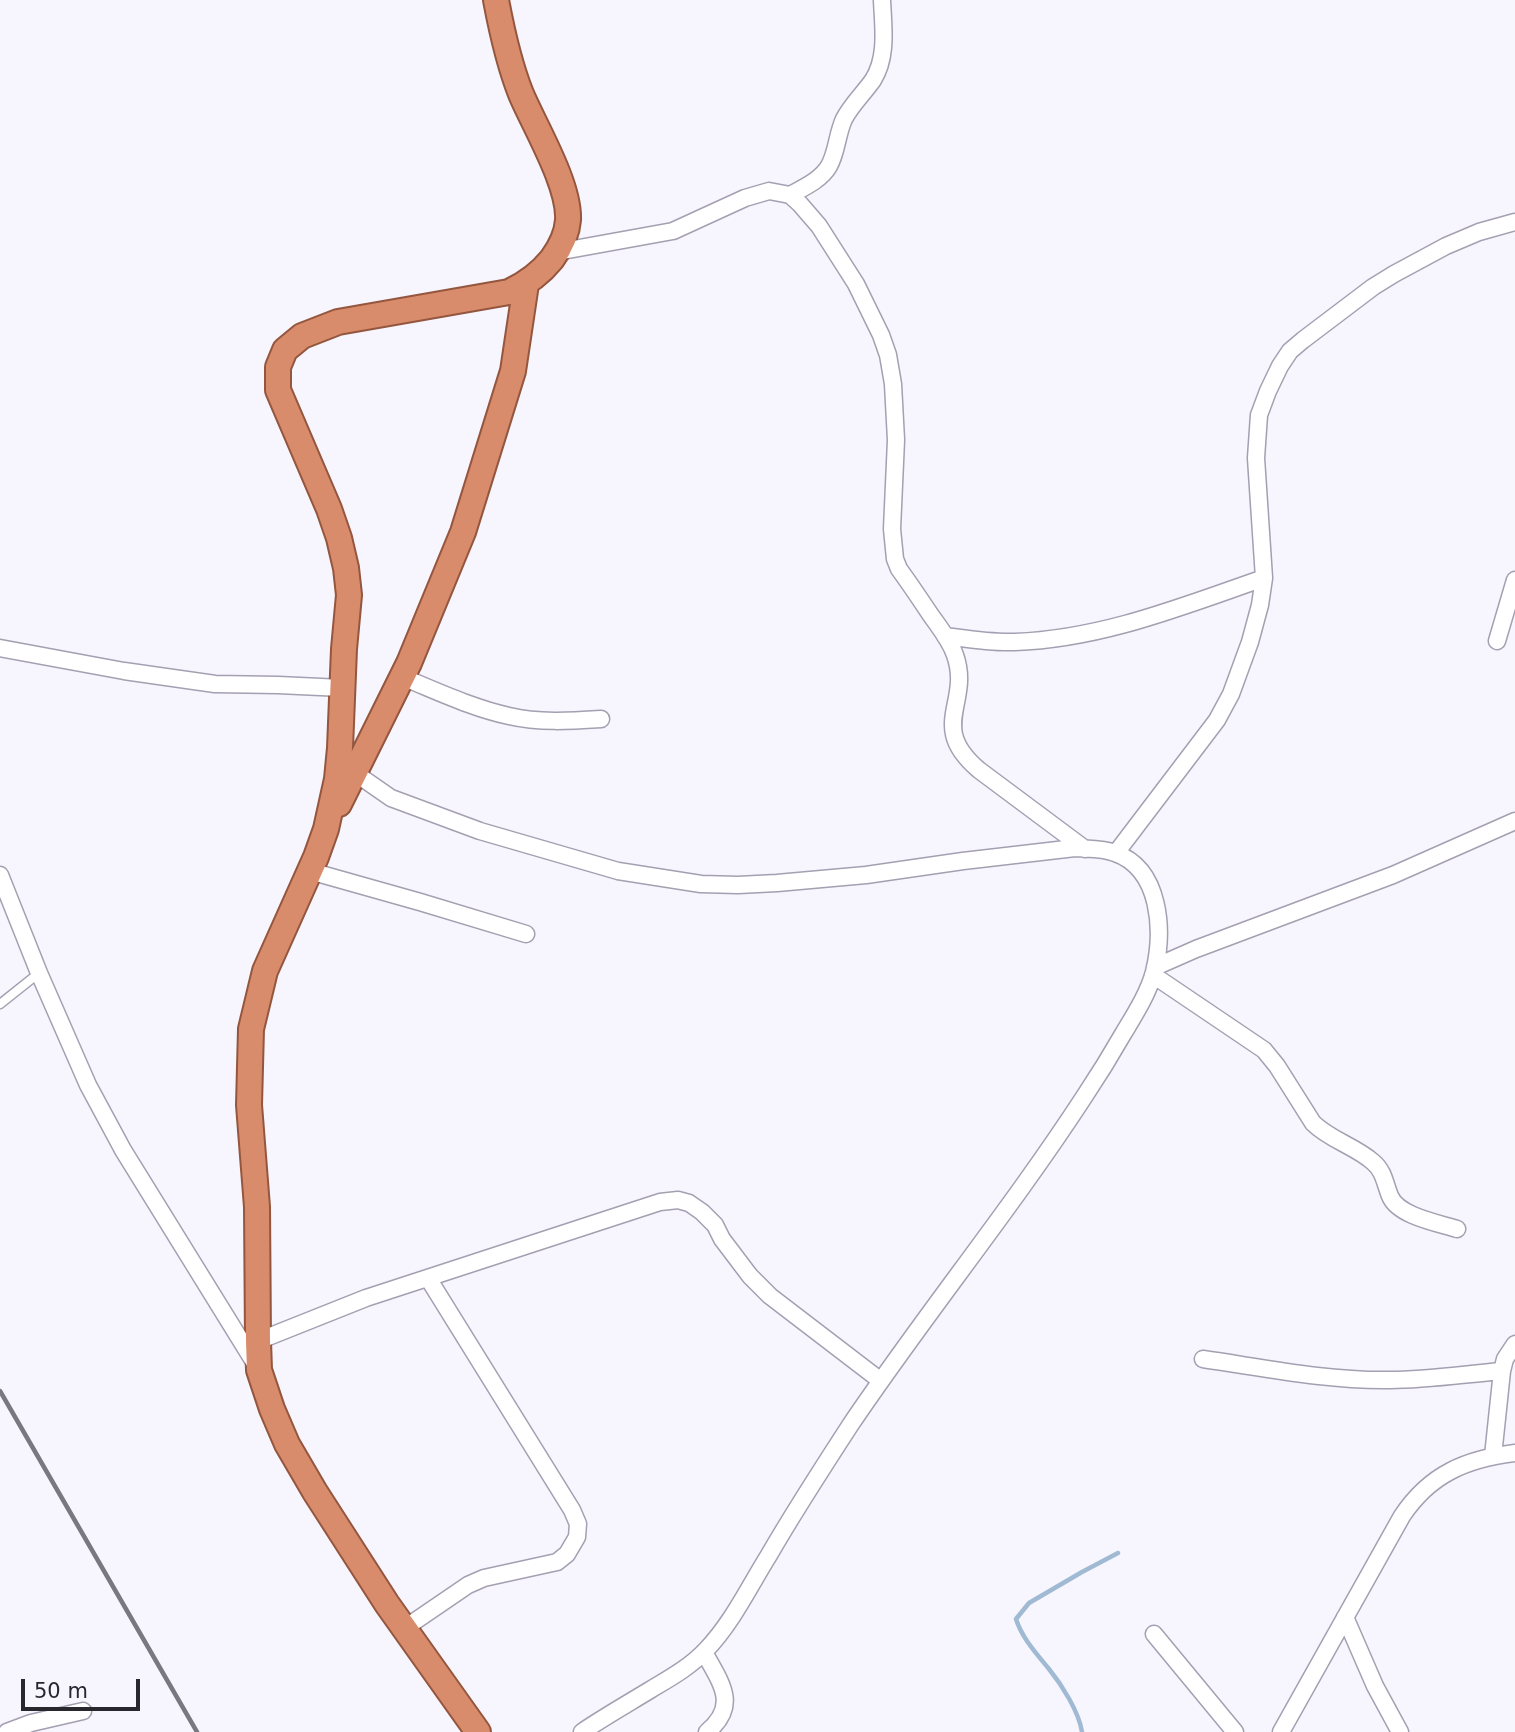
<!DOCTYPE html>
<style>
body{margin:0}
#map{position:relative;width:1515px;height:1732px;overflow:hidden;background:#f7f5fd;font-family:"DejaVu Sans",sans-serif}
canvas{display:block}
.scale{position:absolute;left:21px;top:1679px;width:119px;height:32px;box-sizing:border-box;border:4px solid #29272e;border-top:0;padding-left:9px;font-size:21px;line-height:24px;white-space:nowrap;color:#29272e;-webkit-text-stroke:5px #f7f5fd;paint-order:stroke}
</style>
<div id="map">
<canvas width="1515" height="1732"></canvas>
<div class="scale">50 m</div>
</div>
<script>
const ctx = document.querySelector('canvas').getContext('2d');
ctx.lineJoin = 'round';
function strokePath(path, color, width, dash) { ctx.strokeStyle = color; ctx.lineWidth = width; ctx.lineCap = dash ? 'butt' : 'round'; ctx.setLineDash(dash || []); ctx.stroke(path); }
const stream = new Path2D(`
 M1082,1732C1079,1712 1062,1685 1049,1669C1036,1653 1022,1638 1016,1619L1029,1603L1082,1572L1118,1553`);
const service = new Path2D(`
 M0,1004L39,973`);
const minor = new Path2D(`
 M790,195C803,188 821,180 829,166C837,152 837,134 844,119C851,105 864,93 873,80C888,56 883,26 882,0
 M557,252L673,231L745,198L769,191L790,195L800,204L819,226L856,284L881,335L888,355L893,384L896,440L892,529L895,559L899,569C910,584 920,599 930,614C939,627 950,640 955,655C972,703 927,726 979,770L1085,849
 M945,636C968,639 991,643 1015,642C1102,639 1183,606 1264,578
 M1497,641L1515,580
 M0,648L124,671L215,684L278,685L342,688
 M402,677C437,691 472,708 509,716C539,723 570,721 601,719
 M355,773L391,798L480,831L618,871L701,884L738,885L777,883L866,875L963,861L1075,848C1088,849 1103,848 1115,853C1161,869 1164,931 1154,972C1148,994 1135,1014 1123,1034C1111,1055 1098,1076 1084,1097C1011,1209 926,1313 851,1424C823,1467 795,1510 769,1555C749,1587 732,1623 706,1650C690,1667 670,1678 650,1690C627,1704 604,1717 582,1732
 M1116,853L1217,720L1231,694L1250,642L1260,605L1264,578L1256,458L1259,415L1268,391L1280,366L1290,351L1303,340L1373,287L1394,274L1446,246L1479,232L1515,222
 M310,871L420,902L526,934
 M0,875L39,973L88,1085L123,1150L256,1365
 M1155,967L1196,949L1393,875L1515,821
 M1153,975L1264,1050L1277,1066L1313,1123C1330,1140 1355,1146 1373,1162C1384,1171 1385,1184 1390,1196C1398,1216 1438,1223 1457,1229
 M258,1341L366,1298L660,1202L678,1200L689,1203L702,1212L715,1225L722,1239L750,1276L770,1296L881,1381
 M1203,1359C1265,1368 1327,1381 1390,1380C1427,1380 1465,1374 1502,1371
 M1493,1456L1502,1371L1505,1359L1515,1344
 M1345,1617L1375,1686L1400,1732
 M405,1628L468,1585L484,1578L557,1562L567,1554L577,1537L578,1524L572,1510L428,1278
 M1154,1634L1235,1732
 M704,1652C720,1682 740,1705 707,1732
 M7,1732L31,1723L83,1711
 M1281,1732L1402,1516C1430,1474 1466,1459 1515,1453`);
const trunk = new Path2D(`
 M339,804L409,663L463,532L513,371L526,284
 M478,1732L387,1604L315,1492L287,1444L272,1409L259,1370L258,1341L257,1207L249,1105L251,1029L265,971L316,857L326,829L337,779L340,748L344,649L349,595L346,568L339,538L329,509L278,390V367L285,350L302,336L338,322L509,292C526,284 540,274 552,259C560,248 567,234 568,220C570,185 535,127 521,94C509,64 502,32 496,0`);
const rail = new Path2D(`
 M0,1391L197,1732`);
strokePath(stream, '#a0bad3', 4.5);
strokePath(service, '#a59fb2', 11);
strokePath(minor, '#a59fb2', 19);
strokePath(trunk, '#94563e', 28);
strokePath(service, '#fff', 8);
strokePath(minor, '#fff', 16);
strokePath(trunk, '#d88c6b', 24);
strokePath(rail, '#79777f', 4.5);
</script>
